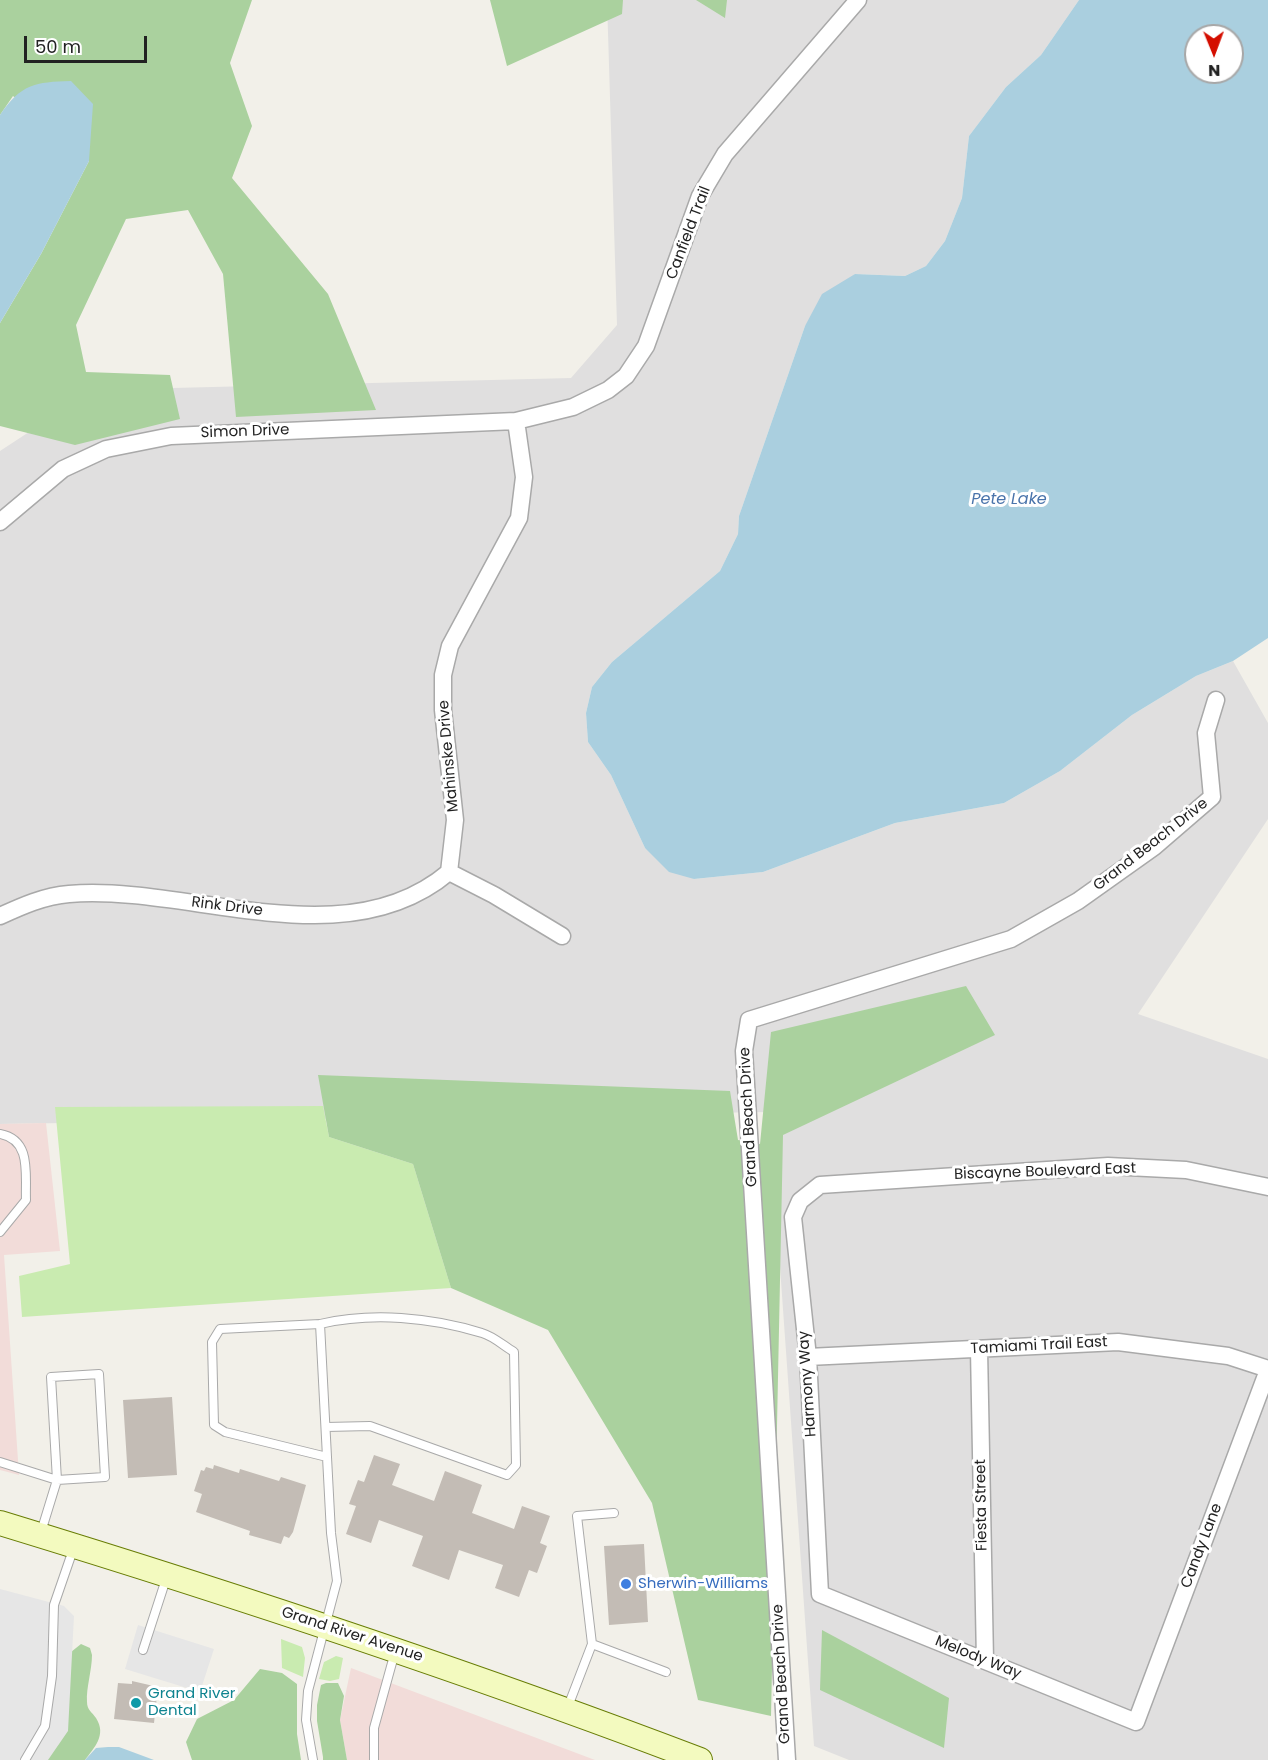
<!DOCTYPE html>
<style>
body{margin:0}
#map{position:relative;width:1268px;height:1760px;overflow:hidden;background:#f2f0e9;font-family:Poppins,sans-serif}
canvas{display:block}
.north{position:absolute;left:1184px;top:24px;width:60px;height:60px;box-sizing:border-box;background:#fff;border:2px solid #a7a7a7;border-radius:50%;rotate:179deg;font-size:16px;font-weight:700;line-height:24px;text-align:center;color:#222}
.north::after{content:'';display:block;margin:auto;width:21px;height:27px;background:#d40e00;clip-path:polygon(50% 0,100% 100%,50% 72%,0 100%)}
.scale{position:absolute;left:24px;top:36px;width:123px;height:27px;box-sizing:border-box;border:3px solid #222;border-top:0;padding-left:8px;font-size:18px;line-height:21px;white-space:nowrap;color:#222;-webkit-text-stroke:4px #fff;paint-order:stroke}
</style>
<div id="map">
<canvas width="1268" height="1760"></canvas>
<div class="north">N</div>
<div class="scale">50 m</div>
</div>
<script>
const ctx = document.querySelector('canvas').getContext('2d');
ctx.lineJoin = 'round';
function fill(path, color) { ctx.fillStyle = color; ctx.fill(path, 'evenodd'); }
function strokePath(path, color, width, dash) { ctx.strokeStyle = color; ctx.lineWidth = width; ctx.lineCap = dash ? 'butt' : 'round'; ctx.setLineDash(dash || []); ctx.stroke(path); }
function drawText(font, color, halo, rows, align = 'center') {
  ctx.font = font + ' Poppins,sans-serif'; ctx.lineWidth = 6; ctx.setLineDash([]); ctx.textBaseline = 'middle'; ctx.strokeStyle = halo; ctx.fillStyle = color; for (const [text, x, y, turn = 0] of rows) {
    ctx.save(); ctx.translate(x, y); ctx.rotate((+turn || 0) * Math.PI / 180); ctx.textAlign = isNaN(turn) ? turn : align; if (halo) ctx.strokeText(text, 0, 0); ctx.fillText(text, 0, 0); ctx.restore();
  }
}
const residential = new Path2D(`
 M607,0H1079L1041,55L1006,87L969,136L962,198L945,241L926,266L905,276L855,274L805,326L739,516L738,534L720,571L612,662L592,687L586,713L588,742L611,775L645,848L694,879L763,872L895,823L1004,803L1060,771L1132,715L1196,676L1233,661L1268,723V819L1138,1014L1268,1059V1760H849L814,1746L769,1112L0,1124V451L93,390L571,378L617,325Z`);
const commercial = new Path2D(`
 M46,1123L60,1251L4,1255L19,1475L0,1470V1124Z
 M351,1668L595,1760H347L340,1720Z`);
const grass = new Path2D(`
 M323,1106L329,1137L413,1164L451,1288L22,1317L19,1276L70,1264L55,1107Z
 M281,1639L302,1647L305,1658L303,1677L282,1668Z
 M336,1656L343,1658L339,1679L330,1681L319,1679L324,1662Z`);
const forest = new Path2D(`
 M0,0H252L230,63L252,126L232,178L328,294L376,410L236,417L223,274L188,210L126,219L76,325L86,372L170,375L180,419L75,445L0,426V323L41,254L89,161L13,96L0,115Z
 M490,0H623L622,14L507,66Z
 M696,0H727L725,18Z
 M966,986L995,1035L783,1135L771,1716L698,1700L652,1503L548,1330L451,1288L413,1164L329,1137L318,1075L730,1091L738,1140L760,1144L771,1032Z
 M822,1630L949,1698L944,1748L820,1690Z
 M81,1644L90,1648L92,1655C92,1670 86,1688 87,1702C87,1710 92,1712 96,1718C107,1735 94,1748 85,1760H41L71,1652Z
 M260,1669L282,1673L297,1684V1734L301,1760H192L186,1742L197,1719L234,1700Z
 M326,1683H338L344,1696L340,1720L347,1760H323V1757L317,1721V1705L321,1685Z`);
const parking = new Path2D(`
 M0,1589L64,1606L74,1616L68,1731L48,1760H0Z
 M138,1625L214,1649L200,1692L125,1669Z`);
const water = new Path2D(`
 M1079,0H1268V638L1233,661L1196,676L1132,715L1060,771L1004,803L895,823L763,872L694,879L669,872L645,848L611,775L588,742L586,713L592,687L612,662L720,571L738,534L739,516L805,326L822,294L855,274L905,276L926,266L945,241L962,198L969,136L1006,87L1041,55ZM1196,36H1232V72H1196Z
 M71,81L93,104L89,161L41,254L0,323V115C21,84 35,82 71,81Z
 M108,1747H119L154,1760H85L96,1748Z`);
const building = new Path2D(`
 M172,1397L177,1475L128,1478L123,1400Z
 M374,1455L400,1464L392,1485L434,1501L445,1471L482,1485L472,1513L514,1529L522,1506L550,1516L540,1543L547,1546L537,1573L529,1570L519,1597L495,1588L503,1565L459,1550L449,1580L412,1566L423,1536L379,1520L371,1543L346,1534L356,1506L349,1504L358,1480L364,1482Z
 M214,1465L239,1473L240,1469L279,1481L281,1477L306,1485L293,1532L289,1538L284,1536L281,1544L249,1535L250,1531L196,1512L202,1494L194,1491L201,1470L204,1471L206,1467L213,1469Z
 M644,1544L648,1622L609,1625L604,1546Z
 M132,1681L158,1687L154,1723L114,1719L118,1683L132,1684Z`);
const lane = new Path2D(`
 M0,1134C32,1140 25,1174 26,1200L0,1232
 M320,1324L220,1329L212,1342L214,1425L225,1432L327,1457
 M0,1462L57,1480L105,1477L99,1374L51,1377L57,1480L41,1532
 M592,1644L666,1672
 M143,1650L167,1576
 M567,1709L592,1644L577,1516L614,1513
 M25,1760L45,1726L52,1676L54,1605L74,1547
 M313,1760L306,1720L308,1691L337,1581L331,1533L320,1324C372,1312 430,1317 482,1333C493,1336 504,1346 514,1352L516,1465L507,1475L370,1426L326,1427
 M374,1760V1728L395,1652`);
const street = new Path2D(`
 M0,522L63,469L106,449L171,436L516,421L573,407L608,390L626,376L646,346L700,196L725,154L858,0
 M449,872L455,820L443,710V675L450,646L519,518L524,477L516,421
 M449,872L494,895L562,936
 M0,916C22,906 44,896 69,894C189,884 345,960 449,872
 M1268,1187L1186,1170L1108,1166L820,1185L800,1201L793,1217L808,1357L820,1594L1136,1722L1268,1370
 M979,1349L985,1661
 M808,1357L1118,1342L1228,1356L1268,1369
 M787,1760L744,1051L749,1020L1011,939L1078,901L1154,847L1212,797L1206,733L1216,700`);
const secondary = new Path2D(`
 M0,1523C236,1595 469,1672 700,1760`);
const markers = [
 [626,1584,6,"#3f7fe0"],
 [136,1703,6,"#0f9aa8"]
];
const streetNames = [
 ["Canfield Trail",689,233,-69],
 ["Simon Drive",245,432,-2],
 ["Mahinske Drive",449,756,-95],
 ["Grand Beach Drive",1151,845,-38],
 ["Rink Drive",227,907,7],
 ["Grand Beach Drive",749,1117,-93],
 ["Biscayne Boulevard East",1045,1172,-2],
 ["Tamiami Trail East",1039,1346,-3],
 ["Harmony Way",808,1384,-94],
 ["Fiesta Street",982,1505,-91],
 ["Candy Lane",1202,1546,-69],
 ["Grand River Avenue",352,1635,18],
 ["Melody Way",978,1658,22],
 ["Grand Beach Drive",782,1674,-93]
];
const shopNames = [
 ["Sherwin-Williams",638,1584]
];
const cultureNames = [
 ["Grand River",148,1694],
 ["Dental",148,1711]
];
const waterNames = [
 ["Pete Lake",1009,500]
];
fill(residential, '#e0dfdf');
fill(commercial, '#f2dcd9');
fill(grass, '#c9ebb0');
fill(forest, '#aad19e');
fill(parking, '#e6e6e6');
fill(water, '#aacfdf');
fill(building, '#c3bcb5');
strokePath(lane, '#a9a9a9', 10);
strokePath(street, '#a9a9a9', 19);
strokePath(secondary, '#687d05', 26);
strokePath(lane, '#fff', 8);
strokePath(street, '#fff', 16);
strokePath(secondary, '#f3fabf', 24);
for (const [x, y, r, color] of markers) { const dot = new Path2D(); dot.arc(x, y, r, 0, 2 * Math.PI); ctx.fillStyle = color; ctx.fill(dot); strokePath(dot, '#fff', 2); }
drawText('15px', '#222', '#fff', streetNames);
drawText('15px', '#366cbe', '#fff', shopNames, 'left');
drawText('15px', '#0d838f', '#fff', cultureNames, 'left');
drawText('italic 16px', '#4a74ab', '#fff', waterNames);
</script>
